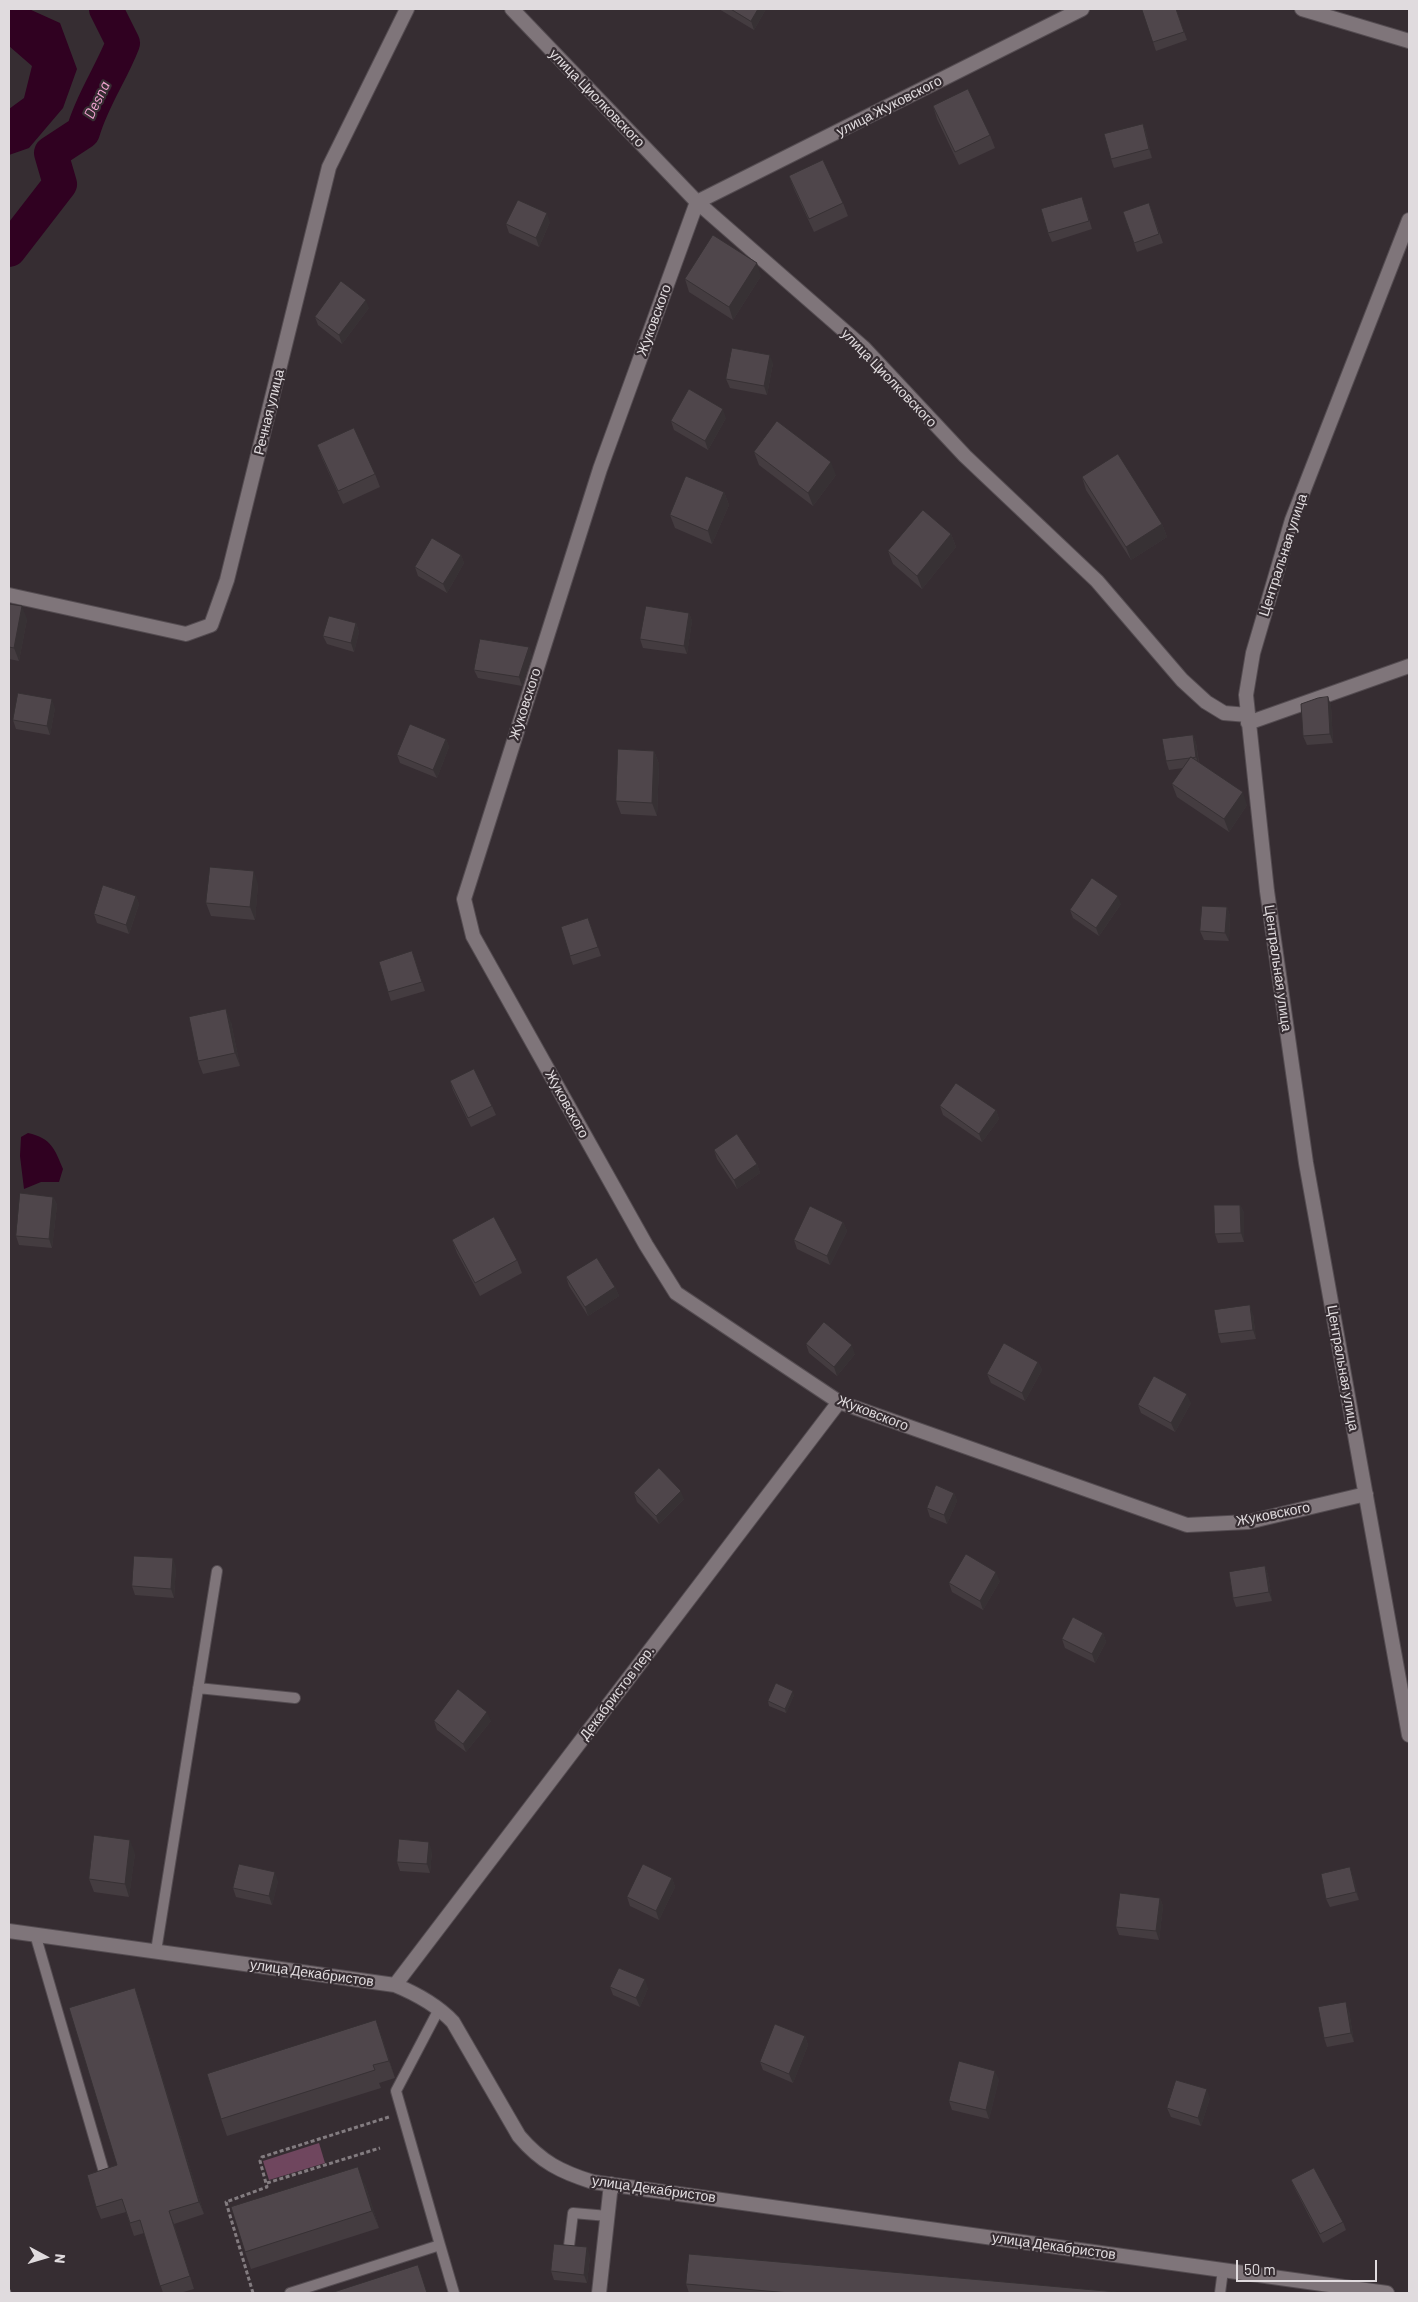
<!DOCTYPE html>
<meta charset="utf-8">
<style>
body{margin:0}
#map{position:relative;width:1418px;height:2302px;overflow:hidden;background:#362d32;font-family:Barlow,sans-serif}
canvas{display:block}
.frame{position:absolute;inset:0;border:10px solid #e0dbde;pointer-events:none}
.north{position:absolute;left:20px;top:2232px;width:50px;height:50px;-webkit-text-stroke:4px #362d32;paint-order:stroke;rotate:96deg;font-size:14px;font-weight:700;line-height:20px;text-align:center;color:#e0dbde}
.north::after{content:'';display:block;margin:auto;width:18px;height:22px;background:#e0dbde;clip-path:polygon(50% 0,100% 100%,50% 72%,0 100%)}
.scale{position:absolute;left:1236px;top:2260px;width:141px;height:22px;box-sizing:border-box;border:2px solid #e0dbde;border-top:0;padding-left:6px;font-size:15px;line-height:18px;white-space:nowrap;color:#e0dbde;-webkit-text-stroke:4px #362d32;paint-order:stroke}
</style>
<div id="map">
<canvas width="1418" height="2302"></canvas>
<div class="frame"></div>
<div class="north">N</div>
<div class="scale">50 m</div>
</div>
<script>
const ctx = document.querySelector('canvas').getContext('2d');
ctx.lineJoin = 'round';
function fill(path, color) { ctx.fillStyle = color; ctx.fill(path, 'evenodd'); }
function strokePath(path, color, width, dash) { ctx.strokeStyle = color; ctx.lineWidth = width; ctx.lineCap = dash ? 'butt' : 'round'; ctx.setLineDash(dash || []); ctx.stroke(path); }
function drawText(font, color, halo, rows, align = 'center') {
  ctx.font = font + ' Barlow,sans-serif'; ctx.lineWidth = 4.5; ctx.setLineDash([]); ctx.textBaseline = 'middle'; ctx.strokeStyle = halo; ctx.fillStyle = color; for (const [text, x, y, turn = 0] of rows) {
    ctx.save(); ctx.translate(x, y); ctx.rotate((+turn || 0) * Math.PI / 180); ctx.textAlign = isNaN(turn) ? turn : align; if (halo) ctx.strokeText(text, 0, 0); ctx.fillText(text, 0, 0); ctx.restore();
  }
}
const green = new Path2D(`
 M319,2143L325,2163L269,2180L263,2161Z`);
const water = new Path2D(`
 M9,9H29L60,23L77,69L63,108L29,148L9,155V109L24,98L32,66L9,46Z
 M28,1133C51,1138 55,1149 63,1169L59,1182H41L24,1189L20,1156L21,1137Z`);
const river = new Path2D(`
 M9,250L60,184L51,153L83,132C92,100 111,74 123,43L106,9`);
const path = new Path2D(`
 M267,2183L380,2148
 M9,2290L10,2293
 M253,2293L226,2202L267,2187L260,2161L262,2157L389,2117`);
const service = new Path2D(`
 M198,1688L295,1698
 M35,1934L104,2172
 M156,1951L217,1571
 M439,2009L396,2091L440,2245
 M569,2246L573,2213L608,2216
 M290,2293L440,2245L454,2293
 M1220,2293L1223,2270`);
const minor = new Path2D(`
 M512,9L697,202L864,348L965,456L1097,581L1182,680L1206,702L1224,713L1248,715
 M1082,9L697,202L600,469L464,899L473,936L646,1245L676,1293L839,1402L1187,1525L1248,1522L1366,1494
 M1302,9L1409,41
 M1409,220L1292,520L1253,653L1246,695L1267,891L1306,1163L1409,1735
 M9,595L186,634L211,625L227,580L329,167L407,9
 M1248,723L1409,666
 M9,1931L395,1985C417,1994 437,2005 453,2022L519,2136C541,2162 561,2172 593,2182L1387,2293
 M395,1985L839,1402
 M599,2293L611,2184`);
const wall = new Path2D(`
 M719,9H766L754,30Z
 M1142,9H1176L1187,40L1156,51Z
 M933,106L990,135L995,148L959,165L937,119Z
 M1143,124L1146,133L1152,158L1114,168L1111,159Z
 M789,176L843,203L848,216L814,232L794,189Z
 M1149,203L1163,243L1137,252L1123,212Z
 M1085,206L1092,229L1052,242L1048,233Z
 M550,222L539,247L509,233L506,224Z
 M761,276L733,320L689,292L685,279Z
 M369,308L342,344L318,325L315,317Z
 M773,363L767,395L730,388L726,379Z
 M726,418L708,450L674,430L671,421Z
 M317,445L375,474L380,487L343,504L322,458Z
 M754,452L836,475L813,506L759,465Z
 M1082,477L1162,524L1167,537L1131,560L1086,490Z
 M724,492L729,505L712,544L675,528L670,515Z
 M951,534L956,547L922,589L893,564L888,551Z
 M461,555L464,563L447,593L418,576L415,567Z
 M9,604L27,619L19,661L9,659Z
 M689,613L692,621L687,654L643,648L640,639Z
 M356,623L359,632L354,652L327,644L323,636Z
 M529,647L532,656L522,686L478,678L474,670Z
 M1328,697L1331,706L1333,743L1307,745L1303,736Z
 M55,708L50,735L16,729L13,720Z
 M1193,735L1196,743L1199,762L1247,805L1229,832L1177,797L1172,784L1183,768L1169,770L1166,761Z
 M446,739L449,747L437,778L400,763L397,755Z
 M654,751L659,764L657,816L621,814L616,801Z
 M258,884L255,920L211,916L206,903Z
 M136,896L139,904L129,934L97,923L94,914Z
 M1121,904L1099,936L1073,918L1070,910Z
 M1227,907L1230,916L1229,941L1204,940L1200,931Z
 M588,918L601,956L573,965L570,956Z
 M412,951L425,991L391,1001L388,992Z
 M231,1022L240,1066L203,1074L198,1061Z
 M450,1081L492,1106L496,1115L471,1127L453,1090Z
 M940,1106L996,1110L999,1119L982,1142L943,1115Z
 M714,1150L757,1164L760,1173L737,1189L717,1159Z
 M53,1197L57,1205L52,1248L19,1245L16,1236Z
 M1240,1205L1244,1213V1242L1218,1243L1215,1234Z
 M843,1222L847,1231L830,1265L797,1249L794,1240Z
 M452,1240L517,1260L522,1273L480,1296L457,1253Z
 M566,1277L615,1287L619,1296L588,1316L569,1286Z
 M1253,1314L1256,1339L1221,1343L1218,1334Z
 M806,1344L855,1354L837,1376L809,1353Z
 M1038,1362L1042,1370L1025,1401L991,1383L987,1374Z
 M1191,1403L1175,1432L1141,1413L1138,1405Z
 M634,1493L684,1499L659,1524L637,1502Z
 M954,1493L957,1501L947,1524L930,1517L927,1508Z
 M1265,1566L1268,1575L1272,1601L1236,1607L1233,1598Z
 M176,1567L174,1598L135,1595L132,1586Z
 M1000,1581L983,1610L952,1592L949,1583Z
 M1103,1633L1106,1642L1095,1663L1065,1648L1062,1639Z
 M794,1695L786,1713L769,1706L768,1701Z
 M434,1721H491L466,1752L437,1730Z
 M432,1851L430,1873L400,1871L397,1862Z
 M135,1853L129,1897L94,1892L89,1879Z
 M1353,1876L1359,1900L1330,1907L1326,1899Z
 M672,1878L675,1887L659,1920L630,1906L627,1897Z
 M278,1881L272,1905L236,1897L233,1888Z
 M1160,1898L1163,1906L1159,1940L1119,1935L1116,1927Z
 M610,1987L648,1988L640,2007L613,1995Z
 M135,1988L139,2001L204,2214L174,2224L194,2289L180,2293H163L144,2233L134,2236L126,2212L101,2219L96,2207L117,2165Z
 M1349,2011L1354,2042L1327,2047L1324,2038Z
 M805,2036L808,2045L793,2083L763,2070L760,2062Z
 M382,2037L395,2078L379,2083L381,2088L227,2136L221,2119Z
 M999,2079L989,2119L952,2110L949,2101Z
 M1210,2098L1201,2126L1171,2117L1167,2108Z
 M1291,2180L1343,2222L1346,2230L1323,2243L1295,2189Z
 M365,2184L379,2228L251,2269L245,2252Z
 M590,2256L587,2283L554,2280L551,2271Z
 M686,2284L1128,2293H689Z`);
const shadedWall = new Path2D(`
 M758,9H766L754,30L751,21Z
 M1143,124L1146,133L1152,158L1149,149Z
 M547,213L550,222L539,247L536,238Z
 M757,263L761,276L733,320L729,307Z
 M366,300L369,308L342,344L339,335Z
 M770,355L773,363L767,395L764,386Z
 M723,409L726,418L708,450L705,441Z
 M831,462L836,475L813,506L808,493Z
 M724,492L729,505L712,544L708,531Z
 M1162,524L1167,537L1131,560L1126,547Z
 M951,534L956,547L922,589L917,576Z
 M461,555L464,563L447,593L443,584Z
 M22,606L27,619L19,661L14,648Z
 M689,613L692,621L687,654L684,646Z
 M356,623L359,632L354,652L351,643Z
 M529,647L532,656L522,686L519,677Z
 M1328,697L1331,706L1333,743L1330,734Z
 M52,699L55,708L50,735L47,726Z
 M1193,735L1196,743L1199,766L1196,757Z
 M446,739L449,747L437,778L433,770Z
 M654,751L659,764L657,816L652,803Z
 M1243,792L1247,805L1229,832L1224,819Z
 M254,871L258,884L255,920L250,907Z
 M136,896L139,904L129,934L126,925Z
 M1118,896L1121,904L1099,936L1096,928Z
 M1227,907L1230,916L1229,941L1225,933Z
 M226,1009L231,1022L240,1066L235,1053Z
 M996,1110L999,1119L982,1142L979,1134Z
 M757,1164L760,1173L737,1189L734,1180Z
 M53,1197L57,1205L52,1248L49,1239Z
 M1240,1205L1244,1213V1242L1241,1233Z
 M843,1222L847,1231L830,1265L827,1256Z
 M615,1287L619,1296L588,1316L585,1307Z
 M1250,1305L1253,1314L1256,1339L1253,1330Z
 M852,1345L855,1354L837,1376L834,1367Z
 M1038,1362L1042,1370L1025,1401L1022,1393Z
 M1187,1394L1191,1403L1175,1432L1171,1423Z
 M681,1491L684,1499L659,1524L656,1516Z
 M954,1493L957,1501L947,1524L944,1515Z
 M173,1558L176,1567L174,1598L171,1589Z
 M1265,1566L1268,1575L1272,1601L1269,1592Z
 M996,1572L1000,1581L983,1610L980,1601Z
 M1103,1633L1106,1642L1095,1663L1092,1654Z
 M793,1691L794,1695L786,1713L785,1709Z
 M487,1712L491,1721L466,1752L463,1744Z
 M130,1840L135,1853L129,1897L125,1884Z
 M429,1842L432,1851L430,1873L427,1864Z
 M1350,1867L1353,1876L1359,1900L1356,1892Z
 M275,1872L278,1881L272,1905L269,1896Z
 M672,1878L675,1887L659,1920L656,1911Z
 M1160,1898L1163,1906L1159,1940L1156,1931Z
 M645,1979L648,1988L640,2007L636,1998Z
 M135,1988L139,2001L204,2214L199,2202Z
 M1346,2002L1349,2011L1354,2042L1351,2033Z
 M376,2020L382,2037L395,2078L389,2061Z
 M805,2036L808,2045L793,2083L789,2074Z
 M995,2071L999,2079L989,2119L986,2110Z
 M1207,2089L1210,2098L1201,2126L1198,2118Z
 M358,2167L365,2184L379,2228L372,2211Z
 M169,2211L174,2224L194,2289L190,2276Z
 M587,2247L590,2256L587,2283L584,2275Z`);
const building = new Path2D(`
 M731,9H758L751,21Z
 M1142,9H1176L1184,32L1153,42Z
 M968,89L990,135L955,152L933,106Z
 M1143,124L1149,149L1111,159L1104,134Z
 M823,160L843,203L809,219L789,176Z
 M1082,197L1089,221L1048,233L1041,209Z
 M518,200L547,213L536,238L506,224Z
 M1149,203L1159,234L1134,243L1123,212Z
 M713,235L757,263L729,307L685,279Z
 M341,281L366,300L339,335L315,317Z
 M732,348L770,355L764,386L726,379Z
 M689,389L723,409L705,441L671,421Z
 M777,421L831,462L808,493L754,452Z
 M354,428L375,474L338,491L317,445Z
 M1118,454L1162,524L1126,547L1082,477Z
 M686,476L724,492L708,531L670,515Z
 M923,510L951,534L917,576L888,551Z
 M432,538L461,555L443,584L415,567Z
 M9,604L22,606L14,648L9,647Z
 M646,606L689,613L684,646L640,639Z
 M329,616L356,623L351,643L323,636Z
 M480,639L529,647L519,677L474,670Z
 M18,693L52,699L47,726L13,720Z
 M1328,697L1330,734L1303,736L1301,704L1318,698Z
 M410,724L446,739L433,770L397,755Z
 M1193,735L1196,757L1192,758L1191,757L1190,758L1166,761L1162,739Z
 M618,749L654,751L652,803L616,801Z
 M1191,757L1243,792L1224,819L1172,784Z
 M210,867L254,871L250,907L206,903Z
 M1092,878L1118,896L1096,928L1070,910Z
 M103,885L136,896L126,925L94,914Z
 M1202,906L1227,907L1225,933L1200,931Z
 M588,918L598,947L570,956L561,927Z
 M412,951L422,982L388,992L379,962Z
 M226,1009L235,1053L198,1061L189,1017Z
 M474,1069L492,1106L468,1118L450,1081Z
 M956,1083L996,1110L979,1134L940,1106Z
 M737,1134L757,1164L734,1180L714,1150Z
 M20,1193L53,1197L49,1239L16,1236Z
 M1214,1205H1240L1241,1233L1215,1234Z
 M810,1206L843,1222L827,1256L794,1240Z
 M494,1217L517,1260L475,1283L452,1240Z
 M597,1258L615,1287L585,1307L566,1277Z
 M1250,1305L1253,1330L1218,1334L1214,1310Z
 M824,1322L852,1345L834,1367L806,1344Z
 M1004,1343L1038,1362L1022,1393L987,1374Z
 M1154,1376L1187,1394L1171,1423L1138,1405Z
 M659,1468L681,1491L656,1516L634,1493Z
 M936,1485L954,1493L944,1515L927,1508Z
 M966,1554L996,1572L980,1601L949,1583Z
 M134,1556L173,1558L171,1589L132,1586Z
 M1265,1566L1269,1592L1233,1598L1229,1572Z
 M1073,1617L1103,1633L1092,1654L1062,1639Z
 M776,1683L793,1691L785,1709L768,1701Z
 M458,1689L487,1712L463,1744L434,1721Z
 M94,1835L130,1840L125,1884L89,1879Z
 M399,1839L429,1842L427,1864L397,1862Z
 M239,1864L275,1872L269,1896L233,1888Z
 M643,1864L672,1878L656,1911L627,1897Z
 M1350,1867L1356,1892L1326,1899L1321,1874Z
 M1120,1893L1160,1898L1156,1931L1116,1927Z
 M619,1968L645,1979L636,1998L610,1987Z
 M135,1988L199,2202L169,2211L190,2276L160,2286L140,2220L130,2223L122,2199L96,2207L87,2175L117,2165L69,2008Z
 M1346,2002L1351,2033L1324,2038L1318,2007Z
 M376,2020L389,2061L373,2065L375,2070L221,2119L207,2074Z
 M775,2024L805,2036L789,2074L760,2062Z
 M959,2061L995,2071L986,2110L949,2101Z
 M1176,2080L1207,2089L1198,2118L1167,2108Z
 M358,2167L372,2211L245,2252L231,2207Z
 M1314,2168L1343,2222L1320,2234L1291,2180Z
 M554,2244L587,2247L584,2275L551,2271Z
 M689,2254L1128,2293H790L686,2284Z
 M418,2265L427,2293H331Z`);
const streetNames = [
 ["улица Циолковского",597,98,46],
 ["улица Жуковского",889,106,-27],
 ["Жуковского",654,320,-70],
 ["улица Циолковского",889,378,46],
 ["Речная улица",269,412,-76],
 ["Центральная улица",1283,555,-72],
 ["Жуковского",525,704,-72],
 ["Центральная улица",1278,968,82],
 ["Жуковского",567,1104,61],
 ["Центральная улица",1343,1368,80],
 ["Жуковского",873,1413,21],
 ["Жуковского",1273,1514,-11],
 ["Декабристов пер.",617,1693,-53],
 ["улица Декабристов",312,1973,8],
 ["улица Декабристов",654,2189,8],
 ["улица Декабристов",1054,2246,8]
];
const waterNames = [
 ["Desna",97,100,-64]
];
fill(green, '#6f465e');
fill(water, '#300121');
strokePath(river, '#300121', 34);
strokePath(service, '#544c51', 12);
strokePath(minor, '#544c51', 16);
strokePath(path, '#837c80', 3, [4, 2.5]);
strokePath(service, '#7f757a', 10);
strokePath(minor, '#7f757a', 14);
fill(wall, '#443c40');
fill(shadedWall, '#373134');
fill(building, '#4f464b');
strokePath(building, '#373134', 1);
drawText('14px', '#e0dbde', '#362d32', streetNames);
drawText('italic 15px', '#f7a7d6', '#362d32', waterNames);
</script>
